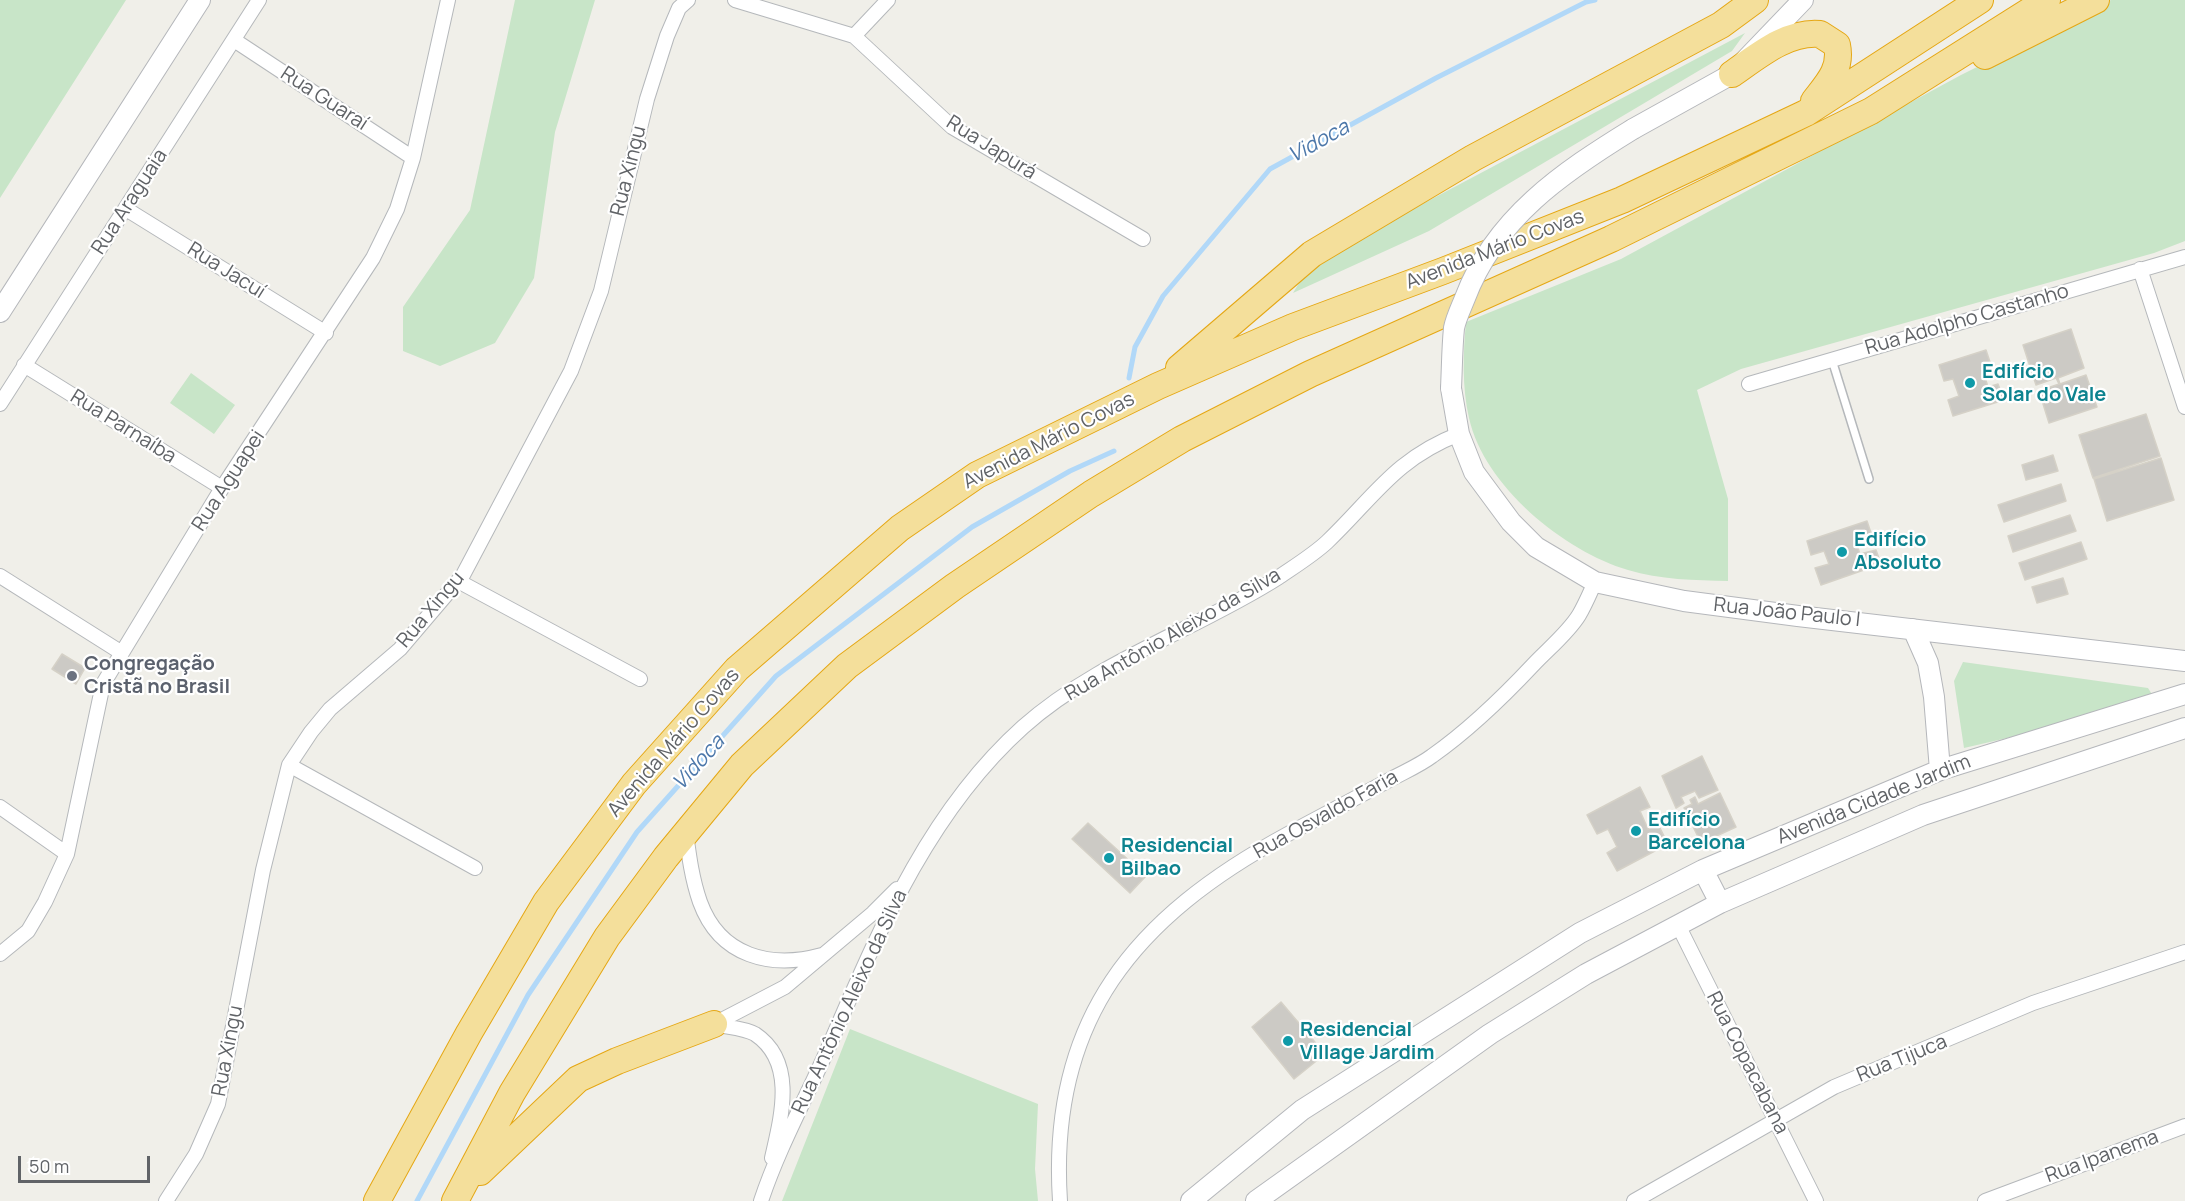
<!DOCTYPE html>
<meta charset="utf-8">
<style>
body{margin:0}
#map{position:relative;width:2185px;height:1201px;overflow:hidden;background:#f0efe9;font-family:Manrope,sans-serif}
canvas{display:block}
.scale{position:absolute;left:18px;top:1156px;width:132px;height:27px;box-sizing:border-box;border:3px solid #606367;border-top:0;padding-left:8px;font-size:18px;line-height:21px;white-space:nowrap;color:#606367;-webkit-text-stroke:4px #fff;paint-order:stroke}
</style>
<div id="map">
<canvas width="2185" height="1201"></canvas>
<div class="scale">50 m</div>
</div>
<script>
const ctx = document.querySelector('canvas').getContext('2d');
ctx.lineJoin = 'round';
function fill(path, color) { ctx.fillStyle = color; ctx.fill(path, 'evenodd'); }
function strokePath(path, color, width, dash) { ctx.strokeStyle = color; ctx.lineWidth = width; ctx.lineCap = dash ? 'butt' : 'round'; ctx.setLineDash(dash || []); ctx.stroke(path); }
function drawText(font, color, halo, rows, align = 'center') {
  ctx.font = font + ' Manrope,sans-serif'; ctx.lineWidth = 4.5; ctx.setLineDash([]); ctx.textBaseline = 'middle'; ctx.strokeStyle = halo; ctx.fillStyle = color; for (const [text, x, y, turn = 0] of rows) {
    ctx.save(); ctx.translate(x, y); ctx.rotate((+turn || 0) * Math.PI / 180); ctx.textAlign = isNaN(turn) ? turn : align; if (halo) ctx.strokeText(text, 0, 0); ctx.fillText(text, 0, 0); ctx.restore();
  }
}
const green = new Path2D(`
 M0,0H126L0,198Z
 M515,0H595L555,132L534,278L495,343L440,366L403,351V307L470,210Z
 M2111,0H2185V241L2154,253L1741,369L1697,390L1728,499V581C1695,580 1660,580 1628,570C1564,551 1484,486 1469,418C1462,387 1463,354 1466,322L1621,259L1961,75Z
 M1745,33L1732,51L1429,231L1293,293L1311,263Z
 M191,373L235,405L214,434L170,403Z
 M1963,662L2148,688L2153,696L2150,705L1964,748L1954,681Z
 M850,1029L1038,1104L1035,1169L1038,1201H782Z`);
const stream = new Path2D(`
 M1129,378L1135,347L1163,296L1270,169L1436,78L1586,2L1595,0
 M417,1201L528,995L637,832L776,676L972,527L1070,471L1114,451`);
const building = new Path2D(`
 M2071,329L2084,368L2058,378L2060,384L2086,375L2097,407L2049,423L2039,391L2059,384L2056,378L2036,385L2023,345Z
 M1986,350L1992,368L1983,371L1988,387L1998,384L2004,400L1953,416L1948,400L1959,396L1953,379L1944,381L1939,365Z
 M2146,414L2160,456L2093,478L2079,435Z
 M2053,455L2058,471L2026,480L2022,465Z
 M2161,458L2174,500L2107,521L2094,479Z
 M2061,484L2066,501L2004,522L1998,505Z
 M2070,515L2076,531L2013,552L2008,536Z
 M1867,521L1872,536L1856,542L1860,554L1876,550L1881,564L1821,585L1815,568L1829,564L1824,551L1811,555L1807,541Z
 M2081,542L2087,559L2025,580L2019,563Z
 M2063,578L2068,594L2037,603L2032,587Z
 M62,654L85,668L76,684L52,669Z
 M1702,756L1718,790L1699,798L1695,791L1681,797L1684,803L1676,808L1662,776Z
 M1640,787L1650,807L1640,811L1648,829L1658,824L1668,844L1617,871L1607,853L1617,847L1608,829L1597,834L1587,815Z
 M1720,793L1736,827L1701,843L1684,808L1692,804L1690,800L1695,797L1698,804Z
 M1088,823L1146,876L1130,893L1072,839Z
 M1281,1002L1325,1054L1294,1079L1252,1027Z`);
const lane = new Path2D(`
 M1832,360L1869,479`);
const street = new Path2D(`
 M735,0L854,36L952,127L1143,239
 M854,36L888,0
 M234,40L413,158
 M126,209L326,333
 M2140,269L2185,407
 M24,365L222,488
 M1749,384L2185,257
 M0,404L259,0
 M0,576L122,653
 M458,581L640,679
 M289,765L475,868
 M0,807L67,854
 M686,833C689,856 692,879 700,902C720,957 771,969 822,955
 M1678,925L1816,1201
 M0,954L28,931L45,902L67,854L103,684L222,488L373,258L397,209L413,158L448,0
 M714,1024L785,987L873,913L897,889
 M714,1024C726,1027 745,1028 755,1034C797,1062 781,1118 772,1158
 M166,1201L196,1154L218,1104L263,870L289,765L311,732L330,709L400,649L463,575L571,371L601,291L647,99L667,36L679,8L688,0
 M761,1201C778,1150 804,1102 826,1053C877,936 926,814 1023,727C1097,661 1196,630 1279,577C1295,566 1313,555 1327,542C1374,497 1395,459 1459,434
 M1060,1201C1048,1019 1135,917 1288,834C1323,815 1358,797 1393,778C1406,771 1420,765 1432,756C1469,730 1502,698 1533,665C1548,649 1568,633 1579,615C1585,605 1590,593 1595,582
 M1634,1201L1834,1087L2033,1003L2185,952
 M1985,1201L2185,1126`);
const secondary = new Path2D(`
 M1633,129L1732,74L1803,0
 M0,312L200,0
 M1451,388L1459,434L1474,472L1511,522L1536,547L1595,582L1684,601L1798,616L2185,661
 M1913,629L1928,663L1934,697L1940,770
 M1703,870L1720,903
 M1191,1201L1302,1110L1580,933L1703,870L1940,770L2185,694
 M1256,1201L1490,1034L1586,974L1720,903L1923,815L2185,728`);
const highway = new Path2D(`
 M1985,56L2096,0
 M1732,74C1758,56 1787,31 1820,34L1837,45C1842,69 1828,83 1814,101
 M1179,368L1312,254L1473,158L1721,25L1755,0
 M480,1172L578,1079L617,1061L714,1024
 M377,1201L469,1033L546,902L634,784L737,669L900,528L977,475L1158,386L1293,327L1443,271L1622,200L1806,113L1980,0
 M455,1201L512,1093L607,937L666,857L742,765L847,666L955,586L1091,494L1182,439L1310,374L1611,239L1871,111L2047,0`);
const secondaryBridge = new Path2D(`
 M1451,388C1452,368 1452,348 1454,328C1456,318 1461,308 1465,298C1495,218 1563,172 1633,129`);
const markers = [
 [1970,383,6,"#0f9aa8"],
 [1842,552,6,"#0f9aa8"],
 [72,676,6,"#6b7280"],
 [1636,831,6,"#0f9aa8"],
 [1109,858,6,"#0f9aa8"],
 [1288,1041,6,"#0f9aa8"]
];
const streetNames = [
 ["Rua Guaraí",324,99,33],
 ["Rua Japurá",991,148,32],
 ["Rua Xingu",629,171,-76],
 ["Rua Araguaia",130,202,-57],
 ["Avenida Mário Covas",1495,250,-21],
 ["Rua Jacuí",226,271,32],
 ["Rua Adolpho Castanho",1967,320,-16],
 ["Rua Parnaíba",123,427,32],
 ["Avenida Mário Covas",1049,441,-27],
 ["Rua Aguapei",229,481,-57],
 ["Rua Xingu",431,610,-50],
 ["Rua João Paulo I",1787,613,6],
 ["Rua Antônio Aleixo da Silva",1173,635,-30],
 ["Avenida Mário Covas",674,743,-49],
 ["Avenida Cidade Jardim",1874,800,-22],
 ["Rua Osvaldo Faria",1326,815,-29],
 ["Rua Antônio Aleixo da Silva",850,1002,-65],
 ["Rua Xingu",228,1051,-79],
 ["Rua Tijuca",1902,1059,-22],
 ["Rua Copacabana",1747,1063,63],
 ["Rua Ipanema",2102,1157,-20]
];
const cultureNames = [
 ["Edifício",1982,372],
 ["Solar do Vale",1982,395],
 ["Edifício",1854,540],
 ["Absoluto",1854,563],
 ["Edifício",1648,820],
 ["Barcelona",1648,843],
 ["Residencial",1121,846],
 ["Bilbao",1121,869],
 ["Residencial",1300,1030],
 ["Village Jardim",1300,1053]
];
const worshipNames = [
 ["Congregação",84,664],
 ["Cristã no Brasil",84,687]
];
const waterNames = [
 ["Vidoca",1319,142,-29],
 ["Vidoca",699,763,-48]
];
fill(green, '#c8e5c8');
strokePath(stream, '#b1d8f8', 5);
fill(building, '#cccac5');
strokePath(building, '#d5d1c7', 1.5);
strokePath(lane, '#b5b8bb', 10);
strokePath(street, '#b5b8bb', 16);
strokePath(secondary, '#b5b7bb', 22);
strokePath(highway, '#e5a714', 28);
strokePath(lane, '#fff', 7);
strokePath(street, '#fff', 14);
strokePath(secondary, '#fff', 20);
strokePath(highway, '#f4df9b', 26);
strokePath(secondaryBridge, '#b5b7bb', 22, []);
strokePath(secondaryBridge, '#fff', 20);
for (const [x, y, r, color] of markers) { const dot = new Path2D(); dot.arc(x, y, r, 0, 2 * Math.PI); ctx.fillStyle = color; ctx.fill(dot); strokePath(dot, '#fff', 2); }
drawText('20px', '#606367', '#fff', streetNames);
drawText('bold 20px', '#0d838f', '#fff', cultureNames, 'left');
drawText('bold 20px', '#5b616d', '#fff', worshipNames, 'left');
drawText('italic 21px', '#4d78aa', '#fff', waterNames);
</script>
